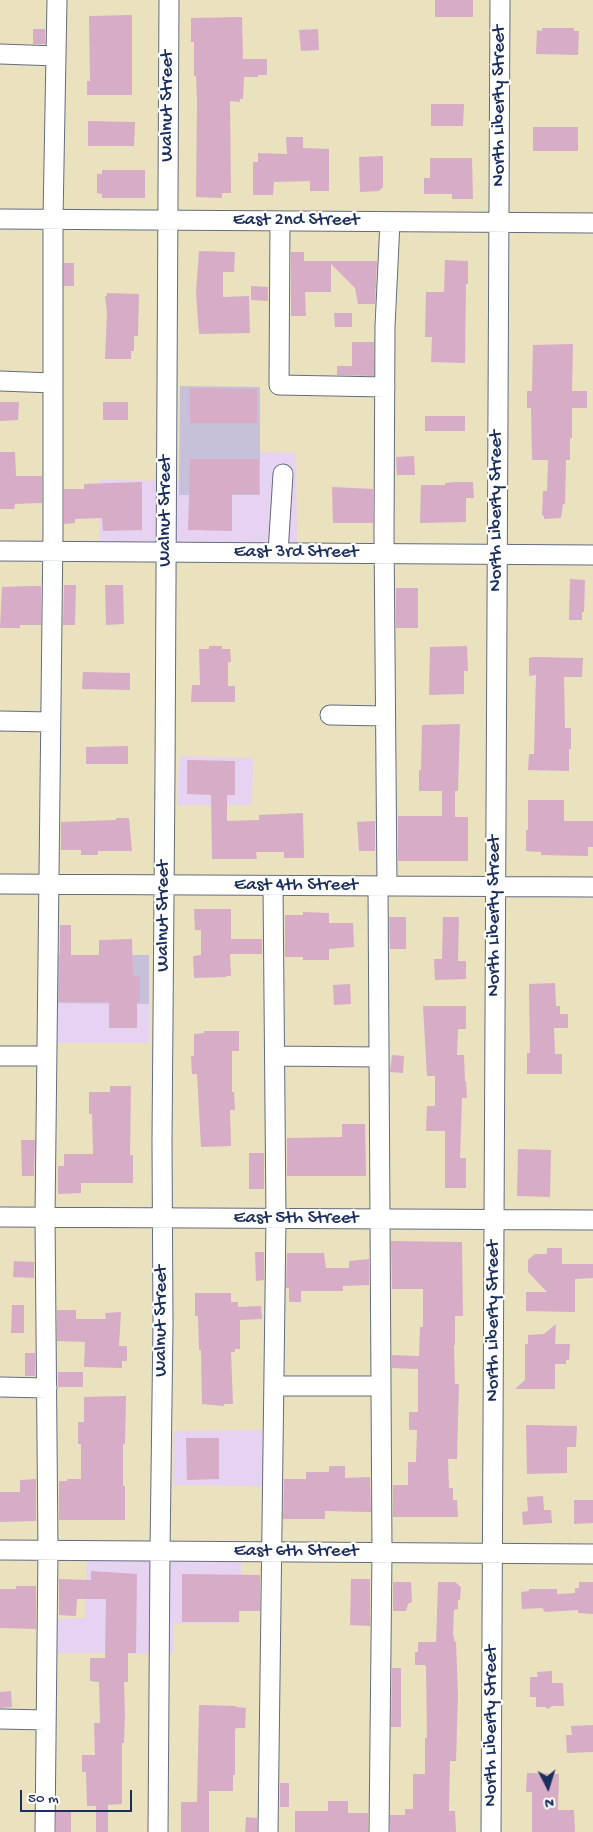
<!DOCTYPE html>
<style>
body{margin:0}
#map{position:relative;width:593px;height:1832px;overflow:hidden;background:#eae1be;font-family:"Gochi Hand",sans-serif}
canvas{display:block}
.north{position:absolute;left:523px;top:1762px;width:50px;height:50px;-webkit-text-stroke:4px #fff;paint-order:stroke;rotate:175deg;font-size:14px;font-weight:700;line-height:20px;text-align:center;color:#1b2f5e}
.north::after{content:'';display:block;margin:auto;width:18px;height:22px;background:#1b2f5e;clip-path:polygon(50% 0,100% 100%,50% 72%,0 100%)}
.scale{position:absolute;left:20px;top:1790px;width:112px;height:22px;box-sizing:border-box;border:2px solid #1b2f5e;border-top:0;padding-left:6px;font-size:15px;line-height:18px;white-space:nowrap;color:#1b2f5e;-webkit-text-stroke:4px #fff;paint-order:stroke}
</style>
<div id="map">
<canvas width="593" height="1832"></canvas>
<div class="north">N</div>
<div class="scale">50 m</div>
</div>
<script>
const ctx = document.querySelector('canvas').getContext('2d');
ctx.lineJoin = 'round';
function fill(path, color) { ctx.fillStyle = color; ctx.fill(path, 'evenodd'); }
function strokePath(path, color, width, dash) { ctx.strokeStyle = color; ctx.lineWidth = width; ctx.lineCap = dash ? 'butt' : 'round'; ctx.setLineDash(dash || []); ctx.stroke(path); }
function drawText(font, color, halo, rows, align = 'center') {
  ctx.font = font + ' "Gochi Hand",sans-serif'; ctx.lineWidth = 4.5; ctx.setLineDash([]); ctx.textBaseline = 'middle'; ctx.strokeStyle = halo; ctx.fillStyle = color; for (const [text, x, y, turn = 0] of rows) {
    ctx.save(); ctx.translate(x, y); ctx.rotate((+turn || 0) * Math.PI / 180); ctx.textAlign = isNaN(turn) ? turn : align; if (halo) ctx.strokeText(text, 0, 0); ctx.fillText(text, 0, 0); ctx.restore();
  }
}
const built = new Path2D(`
 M260,452L296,453L297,543L100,542L99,480L179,481V495H260Z
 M179,756L253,758L252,805H177Z
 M50,1003L149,1004V1043H51Z
 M267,1430L265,1486L173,1485V1431Z
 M87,1561H241L240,1623L173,1624V1654L54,1653L55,1619L85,1618Z`);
const industrial = new Path2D(`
 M180,386L260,387V495H179Z
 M51,955H149V1004L50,1003Z`);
const building = new Path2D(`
 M435,0H473V17H435Z
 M132,15V95H87V81H90L89,16Z
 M242,17L243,59H267V75H258V77H244L243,99H240V102L230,101L231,193H222V198L196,197L197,101L196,76H194V42H191V18Z
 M542,28H574V31H579L578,55L536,54L537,30L542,31Z
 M33,29H45V44H33Z
 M318,29L319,50L301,51L299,30Z
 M431,104H464L463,126H431Z
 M88,121L135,122L134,146H88Z
 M533,127H578V151H533Z
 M286,137H303V148L329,149V191H310V181L274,182L273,195H253V162H258V153L287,154Z
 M383,156V187L379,191L360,192L359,157Z
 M430,158H472L473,199H452V194H424V178H430Z
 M102,170H145V198H102V194L97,193V174H102Z
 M199,251L235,252L234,272H223V297L249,296L250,333L199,334L196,292Z
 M291,252H304V261H377L375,304H358L355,288L331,264V292H305L306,316H291Z
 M445,260L468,261V284H466L465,363L431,362L432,337H425L426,292H444Z
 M64,263H74V286H64Z
 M251,286L268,287V301L251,300Z
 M107,293L139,294L138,336H134V351H131V359H105L107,313L105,296H107Z
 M334,313H352V327H335Z
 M352,342H374V376L337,375V366H352Z
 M573,344L572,391H587V408H572V438H570V460H566L565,504H563L561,518L544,519V516L542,515L543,491H547L548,460H532L531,408H527V391H532L533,345Z
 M190,388L257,389V423H190Z
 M0,402H19L18,420L0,421Z
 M103,402H128V420H103Z
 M425,416H465V431H425Z
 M0,452H15L16,476H42V503L15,504L14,509H0Z
 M414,456L415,475H397L396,457Z
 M190,459H259V494H232V531L188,530Z
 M142,482V530L103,531L102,518L75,519V523L64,524V489H84V484Z
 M456,482H473L474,498H466V522L420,523L421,485H445V483Z
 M332,487L373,489V523H333Z
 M570,579L585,580L584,612H582V620H569Z
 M64,585H76L75,625H63Z
 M105,585H123L124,624L106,625Z
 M31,586H41V625H20V628H0L2,587Z
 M396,588H418V628H396Z
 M209,646H222V649H230L231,662H228V686H235V702H191L192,685H200L199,649H209Z
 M467,646L468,671H464V694L429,695L430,647Z
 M534,657L583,658L582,677H564L565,728H571V749H569V771L528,770L529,754H534L536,675L529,676V658Z
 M83,672L130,673V690L82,689Z
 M460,724L458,791H455V817H468V861H398V816H442V791H419V770H421L422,725Z
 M128,746V764H86V747Z
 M187,760L235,761V795H227V821L259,820V815L303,813L304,858H284V852H256L257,859H212L211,795L187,794Z
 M528,800H564V821H593V847H588V856L541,855V852L526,851V830H528Z
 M116,818H129L132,851H98V855H81V850H61V822L116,820Z
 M375,821V851H359L357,822Z
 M194,909H231V939H262V954H230L231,976H226V977L194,978L193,956L201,955V930H195Z
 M303,912L329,913V923H353L354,947L329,949V960H303V957H285V915H303Z
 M389,917H406V949H390Z
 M443,917H459L458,961H466V979L435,980L434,959H442Z
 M60,925H71V955H99V940L132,939L133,976H140V1002H137V1028H109V1002H59Z
 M555,983L556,1006H560V1014H568V1028H554L555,1054H562V1074H527V1053H530L529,984Z
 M350,984L351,1004L334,1005L333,985Z
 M423,1006H466V1029H458L457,1055H464L465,1081H466L467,1098H462L460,1158H466V1188H445V1131H426L427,1106H435V1076H427Z
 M204,1031H239V1051H232V1092H234L235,1110H230L231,1146L201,1147L197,1074H192L191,1056H194V1034L204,1033Z
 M392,1055L404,1056L403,1073L390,1072Z
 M110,1086H131L130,1155H133V1183H81V1193L58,1194V1166H64V1154H93L92,1114H89V1092H110Z
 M342,1124H365L366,1176H287V1138L342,1137Z
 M21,1140H35L34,1176H22Z
 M518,1149L551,1150L550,1197L517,1196Z
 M249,1153H264V1189H249Z
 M391,1241L462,1242L463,1316H455V1345H454L455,1384H459L457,1459H448L449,1488H453V1500H457L458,1517H393V1485H408V1462H416L417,1430H409V1412H418V1369L392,1368V1355L419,1356L420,1327H423V1289H392Z
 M547,1248H562V1264H593V1278L575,1279V1312L526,1311V1292H547L528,1272V1260L535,1254H547Z
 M255,1252H264V1280L256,1281Z
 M287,1253H324L326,1268H349V1261L369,1259V1285L343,1286V1291H301V1302H289V1288H286Z
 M14,1261L34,1262V1278L13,1277Z
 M195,1293H231V1302H238V1307L261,1306L262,1319L240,1320V1349H235V1352H231L233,1404H224V1406L202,1404L201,1350H199L198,1316H195Z
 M12,1305H24V1333H11Z
 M57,1310H76V1319H106L105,1313L121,1312L119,1346H127V1361H122V1368L84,1367L85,1342L57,1341Z
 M556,1324L555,1344H570L569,1360H566V1364H555V1389H515L525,1380V1344H528V1335L544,1334Z
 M25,1353H35V1376H25Z
 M58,1372H83V1387H58Z
 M126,1396L125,1444H123V1486H125V1520H59V1481H67V1479H81V1444H78V1422H84V1397Z
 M526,1425L577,1426L576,1447H567V1473L527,1474Z
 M186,1438H219V1479L187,1480Z
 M329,1466H345V1478L370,1477L371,1512L325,1511V1519H283L284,1479H306V1472H329Z
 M36,1479V1521L0,1522V1492H20V1480Z
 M543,1496L544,1510H551L552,1523L523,1525L522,1512L528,1511L527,1497Z
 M574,1500H593V1523L574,1524Z
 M91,1571L137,1574L136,1653H128V1682H124L125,1715L124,1743H122V1804L108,1805V1832H96V1806H87L86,1772H82V1755H95L94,1723H100L99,1682L90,1681V1658H105L106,1599H77L76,1616L59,1615V1579L91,1580Z
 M182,1574L260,1575V1611H239V1622H182Z
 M351,1579H370V1626L350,1625Z
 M393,1582H411L412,1602L408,1604L406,1611H393Z
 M438,1582H455L461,1587L460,1600H458V1609L454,1610L453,1634L455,1642H456L458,1696L456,1761H450L449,1811H455L456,1832H390V1815H405V1809H413V1774H425V1738H427L426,1667L425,1665H415V1652H418V1642H436Z
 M579,1582H593V1614L578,1613V1610L545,1612L542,1608L522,1609L521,1592L529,1591V1589H557V1594L575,1593V1588H579Z
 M16,1586H36V1629L0,1628V1589H16Z
 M392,1668H401V1727H391Z
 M552,1671V1683H563L564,1706H552L548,1709L545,1707H536V1697H530V1677H538L537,1672Z
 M11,1691L12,1707L0,1708V1692Z
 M199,1705L236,1706V1707L246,1708L245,1728H236L235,1730V1775H233V1791H209V1832H181V1802H197Z
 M593,1725V1752L567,1753L566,1735H572L571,1726Z
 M527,1773L559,1774L558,1810H574L575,1832H532V1792H526Z
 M280,1783H289V1807H280Z
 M328,1801H348V1813H368V1832H295V1811H328Z
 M71,1810V1832H56V1811Z
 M246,1817L257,1818V1832H245Z`);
const minor = new Path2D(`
 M0,54L56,56
 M0,219L593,223
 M280,221L279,385L385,387
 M0,381L53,383
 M0,551L593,555
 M278,553L283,474
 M330,715L385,716
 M0,721L50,722
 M0,884L593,887
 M378,886L382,1552L379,1832
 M387,886L384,533L385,326L390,222
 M0,1056H46
 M275,1056L379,1057
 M0,1217L593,1220
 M274,1386H381
 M0,1387L47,1388
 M0,1550L593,1554
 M0,1719L46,1720
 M45,1832L48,1550L45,1217L53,532V219L57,0
 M158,1832L160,1551L163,1324L162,1141L165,773L169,0
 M268,1832L276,1219L273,886
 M491,1832L500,0`);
const streetNames = [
 ["Walnut Street",168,106,-90],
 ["North Liberty Street",500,106,-90],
 ["East 2nd Street",296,221],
 ["Walnut Street",166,511,-90],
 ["North Liberty Street",497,511,-90],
 ["East 3rd Street",296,553],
 ["East 4th Street",296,886],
 ["Walnut Street",164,916,-90],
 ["North Liberty Street",495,916,-90],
 ["East 5th Street",296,1219],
 ["Walnut Street",162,1321,-90],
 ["North Liberty Street",494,1321,-90],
 ["East 6th Street",296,1552],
 ["North Liberty Street",492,1726,-90]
];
fill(built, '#e5d3f1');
fill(industrial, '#c7c0d9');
fill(building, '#d7acc6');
strokePath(minor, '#636d80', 21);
strokePath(minor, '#fff', 19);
drawText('19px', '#1b2f5e', '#fff', streetNames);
</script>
